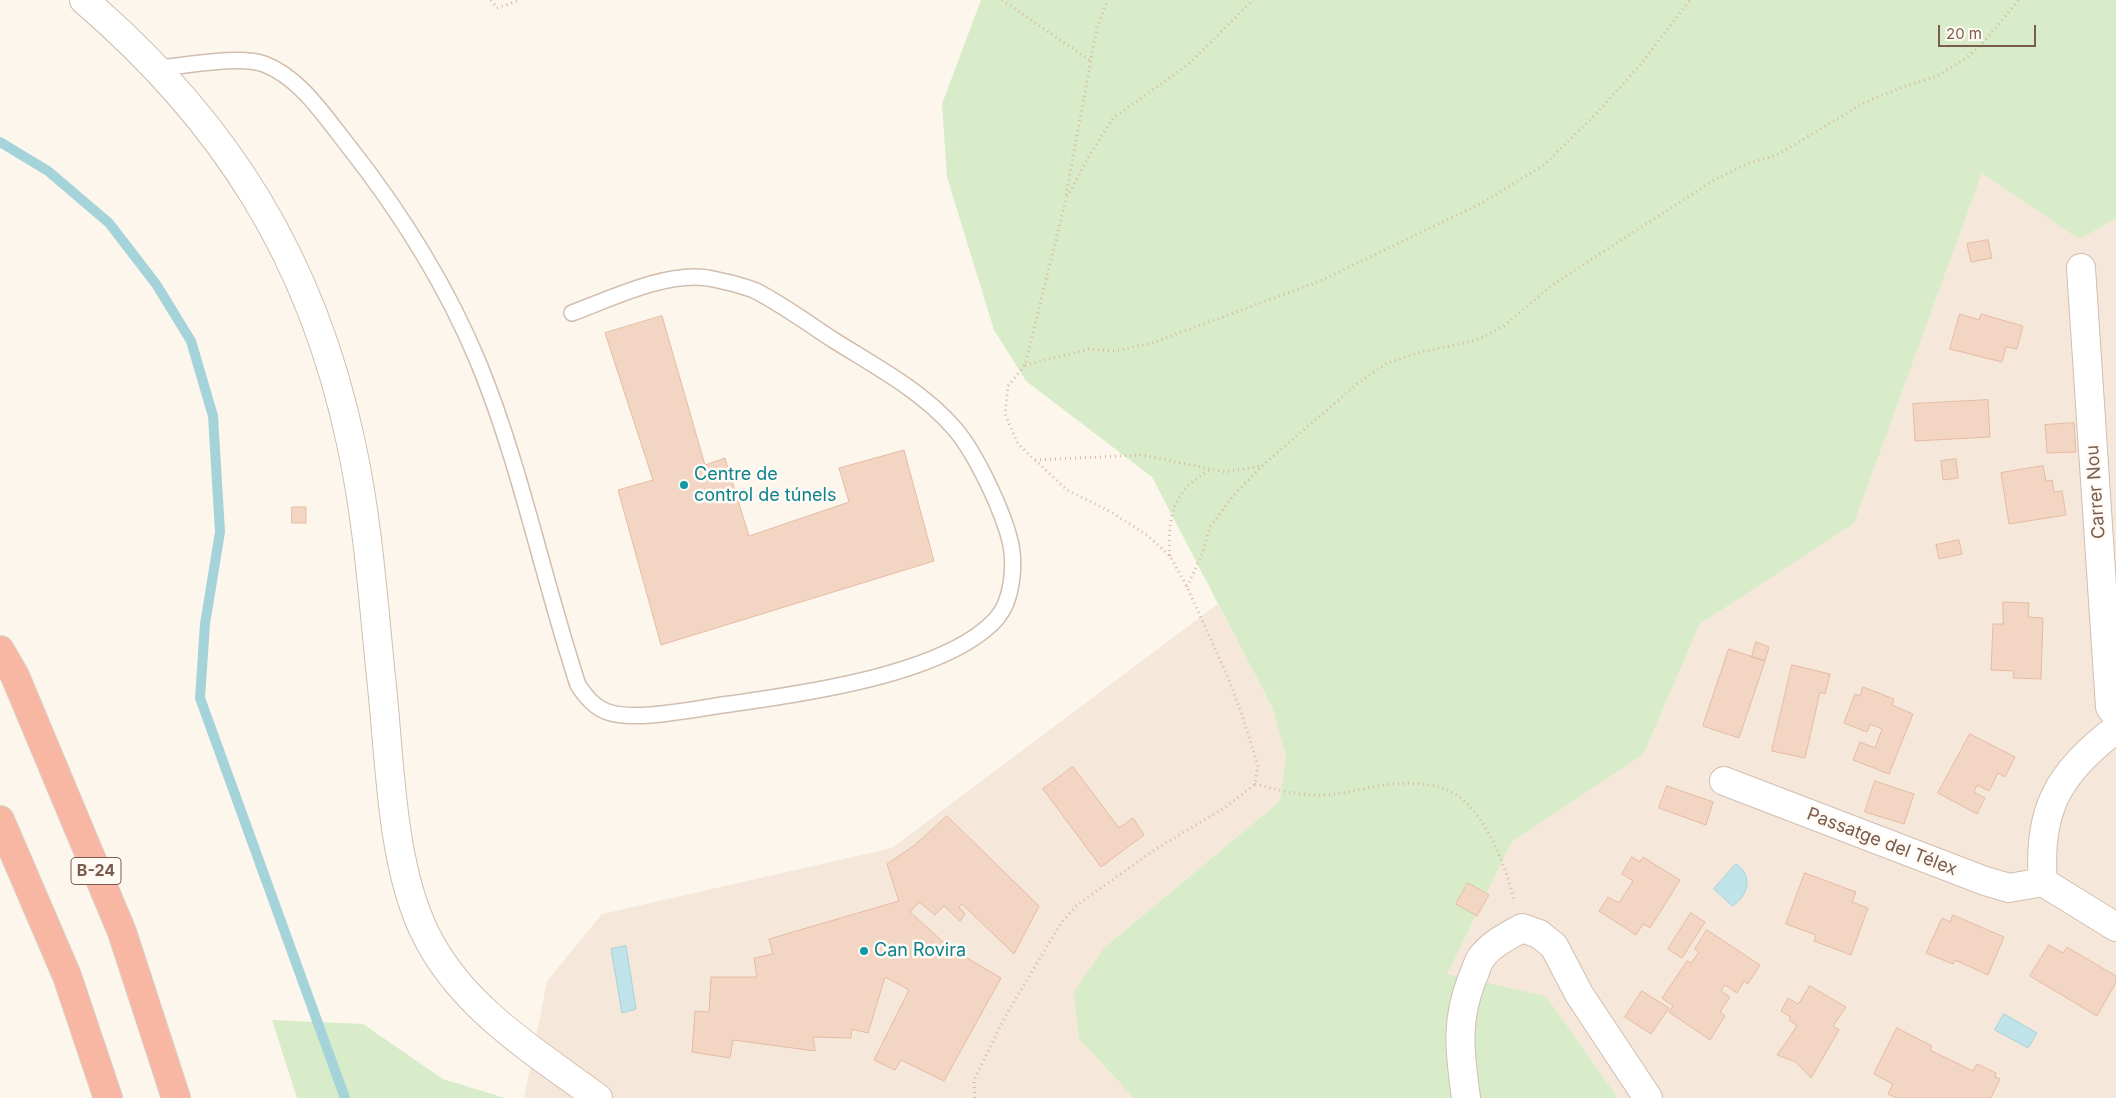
<!DOCTYPE html>
<meta charset="utf-8">
<style>
body{margin:0}
#map{position:relative;width:2116px;height:1098px;overflow:hidden;background:#fdf6ec;font-family:Inter,sans-serif}
canvas{display:block}
.scale{position:absolute;left:1938px;top:25px;width:98px;height:22px;box-sizing:border-box;border:2px solid #7a5c4d;border-top:0;padding-left:6px;font-size:15px;line-height:18px;white-space:nowrap;color:#7a5c4d;-webkit-text-stroke:4px #fffaf3;paint-order:stroke}
</style>
<div id="map">
<canvas width="2116" height="1098"></canvas>
<div class="scale">20 m</div>
</div>
<script>
const ctx = document.querySelector('canvas').getContext('2d');
ctx.lineJoin = 'round';
function fill(path, color) { ctx.fillStyle = color; ctx.fill(path, 'evenodd'); }
function strokePath(path, color, width, dash) { ctx.strokeStyle = color; ctx.lineWidth = width; ctx.lineCap = dash ? 'butt' : 'round'; ctx.setLineDash(dash || []); ctx.stroke(path); }
function drawText(font, color, halo, rows, align = 'center') {
  ctx.font = font + ' Inter,sans-serif'; ctx.lineWidth = 5; ctx.setLineDash([]); ctx.textBaseline = 'middle'; ctx.strokeStyle = halo; ctx.fillStyle = color; for (const [text, x, y, turn = 0] of rows) {
    ctx.save(); ctx.translate(x, y); ctx.rotate((+turn || 0) * Math.PI / 180); ctx.textAlign = isNaN(turn) ? turn : align; if (halo) ctx.strokeText(text, 0, 0); ctx.fillText(text, 0, 0); ctx.restore();
  }
}
const residential = new Path2D(`
 M1982,173L2079,238L2116,219V1098H1618L1546,996L1446,975L1512,842L1643,755L1700,624L1854,522Z
 M1218,604L1272,707L1286,756L1280,801L1105,947L1079,1039L1134,1098H524L547,981L602,914L892,848Z`);
const green = new Path2D(`
 M981,0H2116V219L2079,239L1982,173L1854,523L1700,624L1643,755L1512,842L1447,974L1546,996L1618,1098H1134L1079,1039L1074,992L1105,947L1280,801L1286,756L1272,707L1152,477L1026,381L994,330L947,177L942,104Z
 M272,1020L363,1024L443,1079L505,1098H297Z`);
const water = new Path2D(`
 M1736,864C1754,875 1748,897 1732,906L1714,889Z
 M626,946L636,1009L622,1013L611,949Z
 M2004,1014L2037,1033L2028,1048L1995,1030Z`);
const stream = new Path2D(`
 M0,142L48,171L109,223L156,284L191,341L213,416L220,532L205,624L200,698L345,1098`);
const building = new Path2D(`
 M1988,240L1992,258L1971,262L1967,244Z
 M1960,314L1979,320L1981,314L2023,326L2017,349L2006,347L2002,362L1950,349Z
 M662,316L705,465L725,458L749,536L849,502L839,468L904,450L934,561L661,645L618,490L653,480L605,333Z
 M1988,400L1990,437L1915,441L1913,404Z
 M2074,423L2076,452L2047,453L2045,425Z
 M1956,459L1958,478L1943,480L1941,461Z
 M2043,466L2046,481L2052,480L2054,492L2062,491L2066,515L2009,524L2001,473Z
 M292,507H306V523H292Z
 M1959,540L1962,554L1939,559L1936,545Z
 M2003,602L2029,603L2028,617L2043,618L2041,679L2013,678L2014,671L1991,670L1993,624H2003Z
 M1756,642L1769,647L1765,661L1752,657Z
 M1729,649L1765,661L1739,738L1703,726Z
 M1792,665L1830,674L1825,694L1820,692L1805,758L1772,751Z
 M1863,687L1894,699L1892,705L1913,714L1889,774L1853,760L1860,742L1875,748L1882,729L1870,724L1867,732L1844,723L1855,694L1860,696Z
 M1970,734L2015,757L2005,777L1998,773L1989,791L1977,785L1974,792L1985,798L1977,814L1938,793Z
 M1073,767L1119,828L1133,818L1144,835L1101,867L1043,789Z
 M1875,781L1914,794L1904,824L1865,812Z
 M1667,786L1713,802L1706,825L1659,808Z
 M947,816L1039,906L1014,954L962,904L959,907L965,914L960,921L944,906L935,915L919,902L910,912L950,948L1001,978L944,1081L901,1060L895,1070L874,1060L909,990L885,977L868,1033L852,1029L851,1038L813,1037L815,1051L733,1040L730,1058L692,1052L695,1011L709,1012L711,977H757L754,958L773,954L769,939L899,901L887,864L915,845Z
 M1632,857L1640,862L1643,857L1680,880L1650,928L1643,924L1636,935L1599,911L1608,897L1619,903L1633,881L1622,874Z
 M1805,873L1856,892L1852,902L1868,908L1851,955L1814,941L1816,935L1786,924Z
 M1468,883L1489,895L1477,916L1456,904Z
 M1691,913L1705,922L1682,958L1668,949Z
 M1953,915L2004,937L1988,975L1955,960L1953,964L1926,953L1942,918L1950,922Z
 M1707,930L1760,965L1748,984L1744,981L1737,993L1725,985L1721,991L1730,997L1720,1012L1725,1016L1710,1040L1669,1012L1673,1006L1662,998L1687,961L1691,963L1699,952L1695,949Z
 M2049,945L2063,953L2067,947L2116,976V982L2097,1016L2030,976Z
 M1810,986L1846,1007L1833,1026L1839,1030L1811,1078L1796,1062L1777,1055L1797,1026L1789,1020L1791,1017L1781,1011L1788,998L1798,1004Z
 M1642,991L1669,1008L1651,1034L1625,1017Z
 M1897,1028L1932,1046L1930,1050L1973,1071L1977,1064L1996,1073L1995,1077L2000,1079L1991,1098H1897L1888,1094L1893,1084L1874,1074Z`);
const path = new Path2D(`
 M491,0L497,8L520,0
 M1002,0L1091,61
 M1066,195L1097,27L1108,0
 M1025,365L1089,349L1114,351L1152,343L1320,281L1482,203L1544,165L1593,117L1640,65L1690,0
 M1035,460L1142,455L1226,472L1261,466
 M1170,556C1167,516 1174,487 1213,469
 M1187,587L1203,552L1210,527L1234,495L1262,466L1357,384L1387,363L1418,353L1477,340L1504,326L1552,285L1714,180L1749,163L1777,155L1864,103L1900,88L1937,76L1965,59L1981,45L2019,0
 M1255,784C1275,789 1295,795 1315,795C1338,796 1360,789 1383,785C1400,783 1422,782 1439,787C1482,798 1504,862 1514,899
 M975,1098L974,1080L1006,1015L1061,923L1077,905L1156,849L1226,807L1255,784L1258,766L1241,712L1227,675L1187,587L1170,556L1147,535L1111,512L1067,490L1018,444L1005,414L1008,386L1025,365L1066,199L1088,158L1113,118L1189,64L1253,0`);
const service = new Path2D(`
 M158,68C185,66 240,55 264,64C299,77 323,114 346,143C399,210 446,284 479,364C521,467 543,579 578,685C585,696 593,706 605,711C633,723 698,708 730,704C802,694 948,674 997,618C1012,601 1015,567 1011,545C1004,513 976,453 954,428C922,391 875,366 835,341C809,324 783,305 756,291C742,285 723,281 708,278C667,271 610,299 572,313`);
const minor = new Path2D(`
 M2081,268L2110,707L2116,715
 M2116,729C2059,772 2037,810 2043,882L2116,927
 M1724,781L1985,881L2009,888L2043,882
 M1466,1098C1460,1053 1455,1023 1472,979C1475,973 1477,964 1481,958C1491,944 1508,936 1522,928L1539,934L1554,946L1579,994L1648,1098`);
const tertiary = new Path2D(`
 M84,0C226,122 312,259 351,443C368,520 373,599 381,677C390,756 390,861 425,933C461,1007 534,1051 598,1098`);
const motorway = new Path2D(`
 M0,650L15,676L122,932L176,1098
 M0,820L67,976L108,1098`);
const markers = [
 [684,485,5,"#0f9aa8"],
 [864,951,5,"#0f9aa8"]
];
const shields = [
 [96,871,50]
];
const shieldNames = [
 ["B-24",96,871]
];
const cultureNames = [
 ["Centre de",694,475],
 ["control de túnels",694,496],
 ["Can Rovira",874,951]
];
const streetNames = [
 ["Carrer Nou",2096,492,-94],
 ["Passatge del Télex",1882,842,21]
];
fill(residential, '#f5e8da');
fill(green, '#d8ecc9');
fill(water, '#bfe3e8');
strokePath(water, '#a5d3da', 1);
strokePath(stream, '#a5d3da', 10);
fill(building, '#f3d5c3');
strokePath(building, '#e6bba3', 1);
strokePath(service, '#d1beb0', 18);
strokePath(minor, '#d1beb0', 30);
strokePath(tertiary, '#d1beb0', 30);
strokePath(motorway, '#dad1cd', 30);
strokePath(path, '#d9b8a5', 3, [1, 4]);
strokePath(service, '#fff', 15);
strokePath(minor, '#fff', 28);
strokePath(tertiary, '#fff', 28);
strokePath(motorway, '#f7b7a3', 28);
for (const [x, y, r, color] of markers) { const dot = new Path2D(); dot.arc(x, y, r, 0, 2 * Math.PI); ctx.fillStyle = color; ctx.fill(dot); strokePath(dot, '#fffaf3', 2); }
for (const [x, y, w] of shields) { const box = new Path2D(); box.roundRect(x - w / 2, y - 13.5, w, 27, 4); ctx.fillStyle = '#fffaf3'; ctx.fill(box); strokePath(box, '#7a5c4d', 1); }
drawText('bold 16px', '#7a5c4d', null, shieldNames);
drawText('18px', '#0d838f', '#fffaf3', cultureNames, 'left');
drawText('18px', '#7a5c4d', '#fffaf3', streetNames);
</script>
